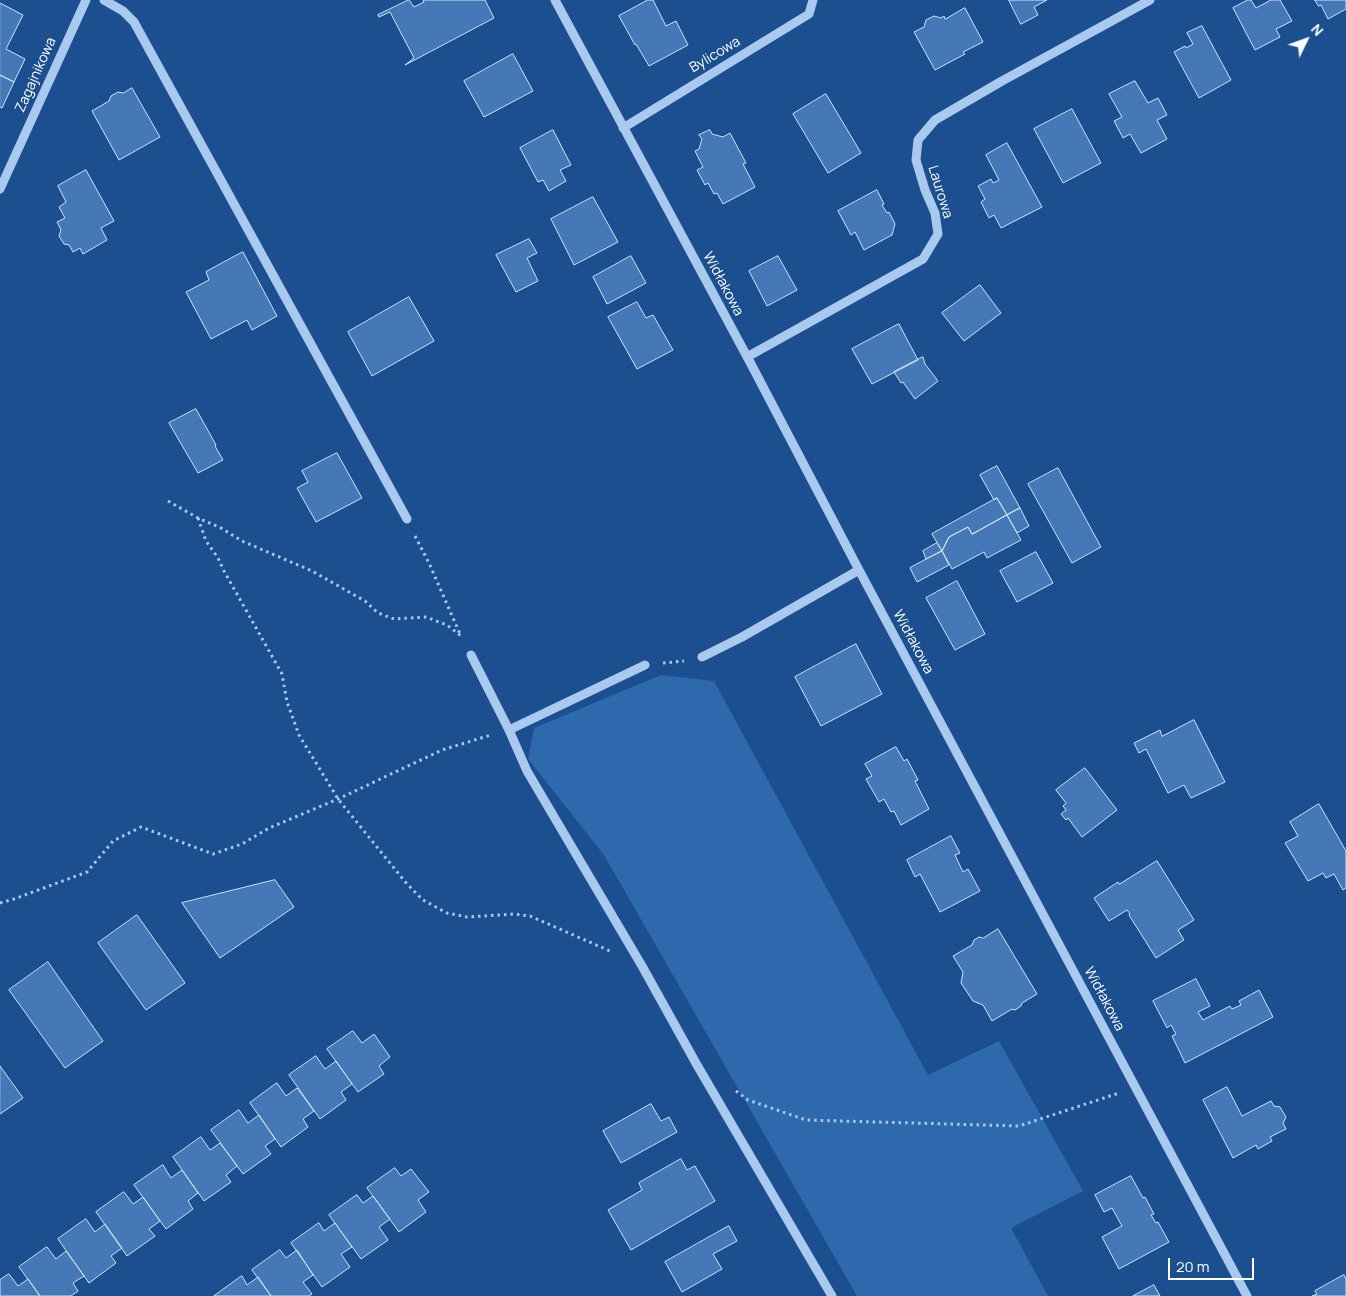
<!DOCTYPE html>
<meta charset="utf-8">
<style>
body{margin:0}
#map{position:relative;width:1346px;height:1296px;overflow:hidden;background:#1b4f8f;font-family:Manrope,sans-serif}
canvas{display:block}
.north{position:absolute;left:1281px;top:15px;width:50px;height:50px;-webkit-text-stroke:4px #1b4f8f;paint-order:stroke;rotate:48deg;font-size:14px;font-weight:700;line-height:20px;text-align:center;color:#fff}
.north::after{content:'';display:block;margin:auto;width:18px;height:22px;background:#fff;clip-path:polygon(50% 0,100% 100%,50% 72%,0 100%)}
.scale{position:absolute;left:1168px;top:1258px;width:86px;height:22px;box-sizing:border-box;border:2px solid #fff;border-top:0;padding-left:6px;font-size:15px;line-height:18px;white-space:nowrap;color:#fff;-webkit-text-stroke:4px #1b4f8f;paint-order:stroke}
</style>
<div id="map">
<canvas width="1346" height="1296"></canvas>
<div class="north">N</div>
<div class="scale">20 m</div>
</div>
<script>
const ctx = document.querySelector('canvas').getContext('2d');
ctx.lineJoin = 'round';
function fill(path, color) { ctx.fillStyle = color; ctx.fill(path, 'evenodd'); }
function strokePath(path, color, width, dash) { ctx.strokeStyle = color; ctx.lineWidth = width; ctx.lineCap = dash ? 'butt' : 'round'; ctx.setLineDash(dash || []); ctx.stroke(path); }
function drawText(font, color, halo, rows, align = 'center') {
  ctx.font = font + ' Manrope,sans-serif'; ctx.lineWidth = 4; ctx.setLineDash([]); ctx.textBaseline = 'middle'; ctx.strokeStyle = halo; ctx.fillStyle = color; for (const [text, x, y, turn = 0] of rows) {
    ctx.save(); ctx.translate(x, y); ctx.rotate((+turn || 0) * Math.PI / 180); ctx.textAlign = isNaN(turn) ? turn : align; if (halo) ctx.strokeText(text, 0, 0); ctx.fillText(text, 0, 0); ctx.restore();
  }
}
const green = new Path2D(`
 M661,675L714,681L928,1075L999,1041L1083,1191L1011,1228L1048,1296H857L604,855L528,759L534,728Z`);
const building = new Path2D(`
 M409,0L414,7L424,2L423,0H485L494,18L405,65L414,58L390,12L379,17L378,15Z
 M648,0H653L666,26L676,21L688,45L649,66L636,44L635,45L619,16Z
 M1009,0H1047L1034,7L1038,15L1021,24Z
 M1248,0H1251L1256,8L1271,0H1280L1292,21L1276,29L1280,37L1255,50L1233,8Z
 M1315,0H1346V9L1328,19L1321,5L1319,6Z
 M0,3L23,15L6,49L25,59L14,82L0,75Z
 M965,8L983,42L963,52L965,54L935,70L914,32L924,27L926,20L934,16L941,18L944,16L945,19Z
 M1202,26L1231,80L1199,98L1174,52L1185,46L1186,48L1193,44L1187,33Z
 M513,54L533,91L484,117L464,81Z
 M0,75L14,82L2,108L0,107Z
 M1135,81L1148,103L1158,98L1167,115L1157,120L1167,139L1141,153L1130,134L1123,138L1114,121L1122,117L1109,94Z
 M132,88L160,137L119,160L92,111L109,101L111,96L118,92L123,93Z
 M826,94L861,153L828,173L793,114Z
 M1072,109L1101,163L1063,183L1034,129Z
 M553,130L571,165L560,170L566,181L549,191L543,180L538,182L520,148Z
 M710,130L712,134L723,137L730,133L746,163L743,164L755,187L723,204L717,193L714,194L708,183L705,185L697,170L703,167L695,151L699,149L702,139L699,135Z
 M1007,143L1042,207L1001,228L994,215L989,218L981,202L985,199L978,186L991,179L993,183L999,180L986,155Z
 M86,170L114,221L101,228L107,240L83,254L80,248L73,252L69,245L64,244L59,236L61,230L57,222L65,218L59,207L66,202L58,186Z
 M877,190L884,204L882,205L887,213L889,212L895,224L892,235L864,250L855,232L851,235L838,211Z
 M593,197L618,242L574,265L551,219Z
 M529,239L537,253L527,258L538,281L516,292L496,255Z
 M243,252L277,316L252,330L247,320L211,339L186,292L209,280L206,272Z
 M631,256L646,283L607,304L593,277Z
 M778,256L797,290L767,306L749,271Z
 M980,285L1001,313L964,341L942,313Z
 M409,297L434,341L372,376L348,332Z
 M637,302L646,318L653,315L673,350L637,369L608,317Z
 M899,324L918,360L872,384L852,349Z
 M923,357L925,364L938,381L915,399L903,382L901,383L894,372Z
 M196,409L216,445L215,446L223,460L198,473L169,423Z
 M337,453L362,498L316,522L297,488L308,482L302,471Z
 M997,466L1020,508L1007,515L997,498L994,500L980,475Z
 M1058,468L1101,547L1072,563L1028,484Z
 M997,498L1007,515L972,534L968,527L949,537L942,551L932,534Z
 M1020,508L1029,526L1017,533L1007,515Z
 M1007,515L1021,540L987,558L984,552L952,569L942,551L949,537L968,527L972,534Z
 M937,543L942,551L926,559L923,551Z
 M942,551L949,565L917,582L910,568Z
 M1036,552L1053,583L1017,602L1000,571Z
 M957,581L985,634L955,650L926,598Z
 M856,644L882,694L821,726L795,677Z
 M1194,720L1225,782L1191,798L1184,785L1168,793L1146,749L1139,753L1134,743L1160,730L1162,736Z
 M896,747L904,761L907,759L918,780L915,781L929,809L901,825L894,811L891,812L884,799L879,802L866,779L872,776L865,764Z
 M1085,768L1117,810L1082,837L1068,818L1066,820L1061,814L1066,810L1063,806L1066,803L1056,790Z
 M1319,804L1346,851V888L1343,890L1334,874L1326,878L1323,873L1308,881L1285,843L1298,836L1290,822Z
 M951,836L960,853L955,855L963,872L968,869L980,891L940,912L920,874L915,877L907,860Z
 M1157,861L1194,920L1178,930L1184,940L1156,958L1129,915L1130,914L1127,910L1109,921L1094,898L1118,882L1119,884Z
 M275,880L294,907L220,958L182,903Z
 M137,915L185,983L146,1010L98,943Z
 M998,929L1037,994L1022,1003L1021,1006L1015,1010L1012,1009L992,1021L983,1005L973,1001L961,983L963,972L953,956L972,945L974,940L979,937L983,938Z
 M48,962L103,1041L65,1068L9,990Z
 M1196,979L1210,1006L1198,1012L1203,1020L1230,1006L1232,1009L1241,1005L1239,1001L1259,990L1273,1017L1185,1063L1172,1036L1176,1034L1171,1025L1167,1028L1153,1001Z
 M353,1031L362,1043L374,1034L390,1057L379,1066L384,1074L358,1092L327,1049Z
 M316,1056L325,1069L336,1061L352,1084L341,1092L346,1100L320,1119L289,1075Z
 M0,1066L23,1098L0,1114Z
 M277,1083L286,1096L297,1088L314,1111L303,1119L308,1127L281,1147L250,1103Z
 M1227,1087L1242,1116L1271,1101L1274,1106L1280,1107L1286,1117L1283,1123L1286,1129L1270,1137L1272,1141L1258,1149L1256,1145L1233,1158L1203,1100Z
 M651,1104L661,1121L669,1117L677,1132L621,1163L603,1131Z
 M239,1110L248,1123L259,1115L275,1139L265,1146L271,1154L243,1174L211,1130Z
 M201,1137L210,1150L220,1143L237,1166L226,1175L231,1182L204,1201L173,1157Z
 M681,1159L687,1170L695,1166L715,1201L631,1250L608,1210L642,1190L639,1183Z
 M163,1165L171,1178L182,1170L198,1193L188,1201L193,1209L166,1229L134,1185Z
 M395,1168L401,1176L411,1169L429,1192L418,1200L426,1212L399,1232L367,1188Z
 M1131,1176L1143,1198L1145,1197L1154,1214L1151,1215L1156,1223L1158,1222L1169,1242L1119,1269L1102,1237L1122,1226L1112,1208L1104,1212L1095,1195Z
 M124,1192L133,1204L143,1197L160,1221L149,1229L155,1236L127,1256L96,1212Z
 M357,1195L363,1203L373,1196L390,1219L379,1227L388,1240L361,1259L329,1215Z
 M86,1219L95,1232L105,1224L122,1248L111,1256L116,1263L89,1283L58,1239Z
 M319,1223L324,1231L335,1223L352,1247L341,1254L350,1267L322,1287L291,1243Z
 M729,1226L737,1241L713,1254L722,1269L682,1292L665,1262Z
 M47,1247L56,1259L66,1251L84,1276L73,1283L78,1291L71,1296H40L19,1267Z
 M280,1250L286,1258L297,1250L313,1275L303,1282L312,1294L309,1296H271L252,1270Z
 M9,1274L18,1286L28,1279L40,1296H0V1280Z
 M1344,1275L1346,1279V1296H1312L1317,1294L1315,1291Z
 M242,1276L247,1285L258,1277L271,1296H214Z
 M1154,1285L1160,1296H1133Z`);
const path = new Path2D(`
 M168,501L198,518L221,528L242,541L312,571L365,601L378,613L394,619L426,617L447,625L461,636
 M198,518L206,541L218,558L224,571L282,674L287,702L299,735L338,799L407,884L423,900L447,913L467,917L514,914L530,916L610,951
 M415,536L429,563L460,634
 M663,663L684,661
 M0,903L14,899L87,872L113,841L141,827L213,854L242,844L269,828L338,799L442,750L491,735
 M736,1091L748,1100L806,1120L1019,1126L1119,1093`);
const minor = new Path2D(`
 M104,0L123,11L134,22L407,519
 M555,0L751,364L859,570L1247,1296
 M623,128L809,14L813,0
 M0,189L86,0
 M747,357L923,259L938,234L935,213L925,190L916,160L918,140L935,120L1002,81L1150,0
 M471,655L509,730L527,771L642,966L697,1065L832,1296
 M702,657L742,637L859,570
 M509,730L645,665`);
const streetNames = [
 ["Bylicowa",715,55,-31],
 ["Zagajnikowa",36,75,-66],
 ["Laurowa",940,192,73],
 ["Widłakowa",723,284,62],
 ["Widłakowa",913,642,62],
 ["Widłakowa",1104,999,62]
];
fill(green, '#2e69ad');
fill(building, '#4478b7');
strokePath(building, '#cfe3fa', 1);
strokePath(path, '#a9c9ee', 3, [2.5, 4]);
strokePath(minor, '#a9c9ee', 9);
drawText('14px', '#fff', '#1b4f8f', streetNames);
</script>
